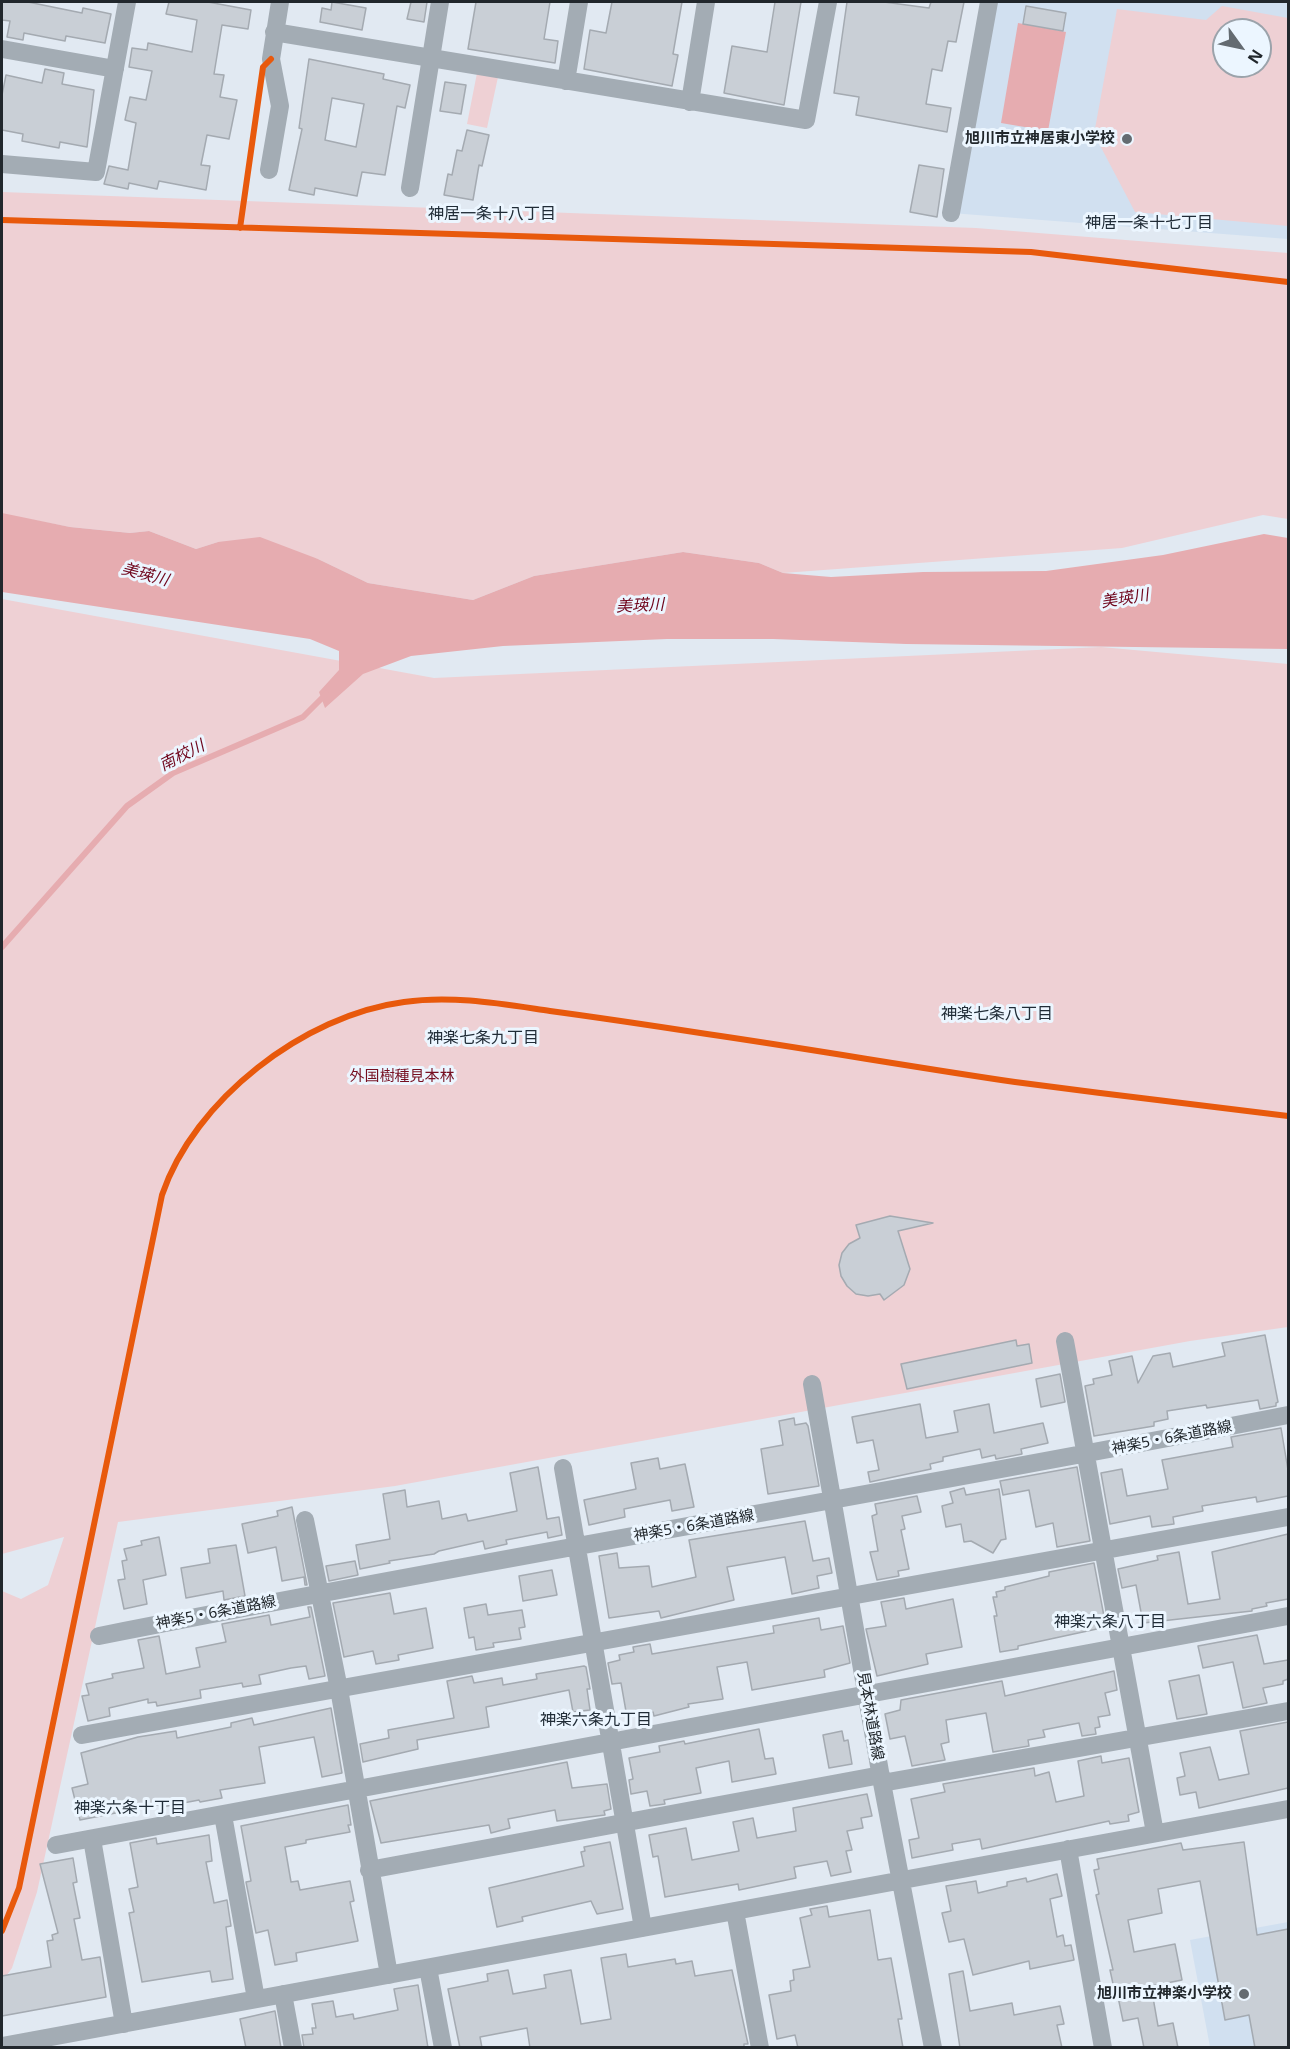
<!DOCTYPE html>
<meta charset="utf-8">
<style>
body{margin:0}
#map{position:relative;width:1290px;height:2049px;overflow:hidden;background:#e1e9f2;font-family:"Noto Sans",sans-serif}
canvas{display:block}
.frame{position:absolute;inset:0;border:3px solid #21272c;pointer-events:none}
.north{position:absolute;left:1212px;top:18px;width:60px;height:60px;box-sizing:border-box;background:#ecf6ff;border:2px solid #9ba3ab;border-radius:50%;rotate:123deg;font-size:16px;font-weight:700;line-height:24px;text-align:center;color:#21272c}
.north::after{content:'';display:block;margin:auto;width:21px;height:27px;background:#646b71;clip-path:polygon(50% 0,100% 100%,50% 72%,0 100%)}
</style>
<div id="map">
<canvas width="1290" height="2049"></canvas>
<div class="frame"></div>
<div class="north">N</div>
</div>
<script>
const ctx = document.querySelector('canvas').getContext('2d');
ctx.lineJoin = 'round';
function fill(path, color) { ctx.fillStyle = color; ctx.fill(path, 'evenodd'); }
function strokePath(path, color, width, dash) { ctx.strokeStyle = color; ctx.lineWidth = width; ctx.lineCap = dash ? 'butt' : 'round'; ctx.setLineDash(dash || []); ctx.stroke(path); }
function drawText(font, color, halo, rows, align = 'center') {
  ctx.font = font + ' "Noto Sans","Noto Sans JP",sans-serif'; ctx.lineWidth = 6; ctx.setLineDash([]); ctx.textBaseline = 'middle'; ctx.strokeStyle = halo; ctx.fillStyle = color; for (const [text, x, y, turn = 0] of rows) {
    ctx.save(); ctx.translate(x, y); ctx.rotate((+turn || 0) * Math.PI / 180); ctx.textAlign = isNaN(turn) ? turn : align; if (halo) ctx.strokeText(text, 0, 0); ctx.fillText(text, 0, 0); ctx.restore();
  }
}
const built = new Path2D(`
 M989,2H1288V239L951,213ZM1224,30H1260V66H1224Z
 M1288,1922V2047H1210L1190,1940Z`);
const green = new Path2D(`
 M1222,6L1288,18V226L1135,212L1094,134L1117,9L1206,20ZM1224,30H1260V66H1224Z
 M477,73L498,77L487,128L467,124Z
 M2,192L976,228L1288,253V519L1263,515L1122,548L783,573L759,563L683,552L534,576L473,600L368,583L318,559L218,542L196,549L149,531L130,533L70,527L2,514Z
 M2,599L434,678L1101,647L1288,664V1327L1190,1341L395,1486L118,1522L37,1892L12,1968L2,1982V1591L21,1599L48,1585L64,1537L2,1554Z`);
const water = new Path2D(`
 M1018,23L1066,32L1048,131L1001,123Z
 M2,513L70,527L130,533L149,531L196,549L218,542L260,537L318,559L368,583L473,600L534,576L683,552L759,563L783,573L831,577L923,572L1046,571L1163,555L1264,534L1288,538V649L906,644L773,639H667L503,646L411,656L363,674L325,708L319,692L339,670V651L310,639L2,592Z`);
const stream = new Path2D(`
 M2,947L127,806L173,773L303,717L326,694`);
const building = new Path2D(`
 M2,2H28L82,13L83,8L111,14L105,43L66,36L65,41L24,33L23,40L7,37L10,21L2,20Z
 M169,2H208L251,10L248,29L222,25L214,74L224,75L220,97L237,100L229,139L207,135L201,165L210,166L206,190L159,181L157,189L129,183L128,189L104,184L109,166L128,170L136,123L125,120L130,97L146,100L152,71L129,67L132,48L147,50L148,43L192,52L197,20L166,14Z
 M332,2L366,8L362,30L320,22L322,8L331,10Z
 M411,2H427L424,22L407,19Z
 M476,2H550L544,39L558,41L555,63L468,49Z
 M612,2H682L673,54L678,55L672,86L584,69L590,30L606,33Z
 M775,2H801L784,105L724,93L732,46L767,52Z
 M847,2H884L929,8L931,2H964L956,42L948,41L942,71L932,69L926,104L951,108L947,132L856,115L859,97L834,93Z
 M1026,6L1066,13L1063,31L1023,24Z
 M309,59L384,74L383,79L410,85L405,108L397,106L385,175L362,172L357,196L315,188L314,195L289,190L302,129L299,128ZM332,98L364,104L356,147L325,140Z
 M45,69L64,73L62,84L94,90L87,147L60,142L59,148L22,141L23,134L2,130V95L6,75L42,83Z
 M445,82L466,85L461,114L440,111Z
 M467,130L489,135L482,166L479,165L473,200L444,195L448,174L452,175L457,150L462,151Z
 M919,165L944,169L937,217L910,212Z
 M890,1216L933,1223L898,1231L910,1269L904,1285L884,1300L880,1294L868,1296L856,1294L847,1286L841,1276L839,1265L842,1253L849,1244L860,1238L856,1225Z
 M1265,1335L1278,1402L1276,1403V1406L1260,1409L1258,1400L1207,1408L1206,1405L1167,1411L1168,1419L1154,1422V1426L1094,1436L1085,1386L1094,1384L1093,1379L1112,1375L1109,1361L1132,1356L1138,1383L1153,1356L1170,1353L1173,1367L1225,1356L1222,1343Z
 M1016,1340L1017,1346L1029,1344L1032,1363L907,1389L901,1364Z
 M1060,1374L1065,1402L1041,1407L1036,1379Z
 M920,1404L926,1438L958,1432L954,1411L989,1404L994,1433L1043,1423L1048,1443L1021,1449L1022,1454L996,1459L995,1455L982,1458L980,1449L943,1457V1461L930,1464L931,1469L870,1482L868,1472L879,1470L873,1440L857,1443L852,1417Z
 M794,1418L795,1425L806,1423L808,1426L819,1486L768,1494L761,1449L783,1445L779,1421Z
 M1281,1428L1288,1470V1496L1257,1502L1256,1497L1202,1506L1203,1511L1173,1517L1174,1524L1152,1527L1150,1516L1110,1524L1101,1473L1122,1469L1127,1496L1168,1489L1162,1460L1233,1447L1231,1437Z
 M658,1458L660,1469L685,1464L694,1507L672,1511L670,1500L624,1509L625,1517L589,1525L584,1500L636,1489L631,1463Z
 M538,1467L547,1519L559,1517L562,1535L548,1538L547,1532L506,1540L507,1544L485,1549L483,1541L439,1551L434,1554L389,1561L390,1563L360,1569L356,1545L390,1539L383,1494L405,1490L407,1507L439,1501L442,1519L466,1514L468,1521L517,1511L510,1473Z
 M1077,1467L1090,1541L1057,1547L1053,1523L1036,1527L1029,1490L1003,1495L1000,1481Z
 M964,1488L966,1495L999,1489L1006,1539L1001,1540L993,1553L971,1541L964,1542L961,1524L946,1527L942,1506L953,1503L950,1492Z
 M917,1496L921,1512L902,1516L905,1529L901,1530L909,1569L898,1571L899,1576L877,1580L870,1552L878,1551L872,1516L877,1514L875,1504Z
 M292,1507L307,1585H305L304,1577L282,1581L276,1547L248,1553L242,1524L278,1516L277,1511Z
 M805,1521L813,1561L829,1558L832,1573L817,1576L819,1588L792,1594L785,1557L727,1567L734,1600L661,1618L659,1611L609,1618L599,1556L617,1553L619,1568L649,1566L652,1587L696,1577L689,1540Z
 M1288,1534V1599L1266,1603L1267,1606L1252,1609V1611L1143,1623L1136,1585L1122,1588L1118,1569L1158,1560L1157,1556L1179,1552L1188,1604L1220,1599L1212,1552Z
 M159,1537L166,1575L143,1580L147,1604L124,1609L118,1580L125,1579L122,1561L127,1560L124,1549L142,1545L141,1541Z
 M236,1545L245,1596L224,1600L223,1591L186,1598L181,1568L210,1563L208,1549Z
 M355,1561L358,1575L329,1581L326,1566Z
 M1094,1563L1106,1627L1018,1646V1649L1000,1652L994,1616H997L993,1597H997L996,1592L1005,1590V1587L1049,1576V1572Z
 M552,1570L557,1595L523,1601L519,1576Z
 M390,1593L394,1614L426,1608L433,1648L398,1655L399,1660L376,1664L373,1651L344,1657L333,1603Z
 M904,1598L906,1609L953,1599L962,1647L926,1654L928,1664L877,1676L866,1629L886,1626L881,1602Z
 M486,1604L488,1615L522,1610L525,1627L519,1628L521,1639L493,1643L494,1647L476,1650L474,1637L469,1638L464,1608Z
 M308,1607H311L325,1676L309,1679L306,1666L291,1668L259,1675L261,1684L243,1687L242,1683L200,1690L201,1698L157,1706L156,1702L148,1703V1699L109,1708L110,1716L88,1721L82,1696L89,1695L86,1684L113,1678L112,1674L144,1668L138,1640L159,1636L166,1674L200,1667L196,1648L226,1642L222,1624L269,1615L271,1625L310,1617Z
 M819,1618L821,1630L843,1626L850,1663L824,1670L825,1677L752,1690L747,1662L717,1667L723,1699L688,1704L689,1707L654,1716L653,1712L627,1717L621,1683L612,1684L608,1663L620,1660L619,1655L634,1652L633,1647L650,1644L652,1654L774,1633L773,1626Z
 M1257,1635L1264,1664L1288,1660V1679L1283,1681V1684L1263,1688L1267,1703L1243,1708L1233,1662L1203,1668L1198,1646Z
 M584,1666L586,1667L590,1689H587L590,1710L573,1712L569,1690L486,1707L489,1727L417,1740L418,1749L363,1762L360,1744L389,1738L388,1730L454,1718L447,1681L472,1676L474,1683L502,1678L503,1685L537,1679L536,1674Z
 M1114,1671L1117,1690L1105,1693L1110,1715L1098,1717L1100,1727L1095,1728L1096,1734L1082,1736L1079,1723L1043,1730L1045,1737L1028,1740L1029,1746L993,1752L986,1713L946,1720L949,1742L941,1744L945,1760L912,1766L905,1736L890,1739L885,1714L900,1710L901,1700L1002,1681L1005,1696Z
 M1199,1675L1207,1714L1177,1719L1169,1681Z
 M331,1708L342,1773L322,1777L314,1737L259,1747L265,1783L220,1790L222,1798L200,1802L199,1800L162,1807L161,1804L80,1820L72,1788L88,1784L81,1753L138,1737L176,1731L177,1738L231,1727V1723L252,1718L254,1725Z
 M1288,1722V1788L1199,1808L1196,1792L1180,1795L1177,1778L1185,1776L1180,1753L1210,1747L1219,1780L1249,1774L1240,1731Z
 M759,1729L765,1759L773,1758L776,1774L732,1782L729,1761L696,1768L701,1793L664,1800L665,1804L650,1806L647,1791L631,1794L629,1780L633,1779L629,1758L660,1752L659,1746L684,1741L685,1744Z
 M842,1731L844,1741L848,1740L852,1764L829,1768L823,1735Z
 M1101,1756L1102,1763L1129,1758L1139,1812L1128,1815L1129,1821L1110,1824L1109,1821L982,1849L980,1839L952,1844L953,1850L912,1858L909,1840L919,1838L911,1799L945,1792L943,1784L1034,1768L1035,1776L1049,1772L1056,1802L1084,1796L1078,1761Z
 M567,1762L572,1788L607,1784L611,1809L604,1811L605,1815L557,1821L555,1810L508,1819L510,1828L491,1833L489,1825L381,1843L370,1801Z
 M867,1794L872,1816L861,1818L863,1828L847,1831L852,1850L846,1851L851,1872L831,1876L827,1861L794,1867L796,1878L739,1890L738,1884L665,1897L658,1856L653,1857L649,1835L686,1828L692,1860L739,1851L733,1822L753,1818L757,1838L796,1831L793,1808Z
 M348,1805L351,1825H348L350,1832L306,1840V1843L285,1847L291,1882L298,1881L300,1890L350,1881L354,1901L350,1902L358,1941L296,1953L297,1961L275,1965L268,1930L256,1933L246,1882L251,1881L241,1826Z
 M209,1835L212,1861L206,1862L214,1903L227,1900L231,1926L226,1927L233,1979L212,1982L210,1971L142,1982L129,1913L134,1912L129,1889L138,1887L130,1843L156,1838L157,1844Z
 M610,1842L623,1909L597,1914L591,1901L522,1917L523,1921L497,1927L489,1888L584,1866L581,1852L585,1851L584,1847Z
 M1244,1842L1257,1935L1288,1929V2048H1255L1249,2015L1225,2020L1200,1881L1158,1889L1162,1913L1128,1920L1134,1952L1175,1944L1182,1980L1151,1986L1158,2026L1173,2023L1178,2048H1144L1138,2018L1123,2021L1117,1992L1115,1993L1110,1970H1113L1096,1895L1099,1894L1094,1870L1099,1869L1097,1859L1181,1843L1183,1850Z
 M73,1858L77,1882L73,1883L80,1918L74,1919L82,1960L100,1957L106,1997L2,2016V1976L51,1967L47,1941L53,1940L52,1935L58,1933L40,1864Z
 M1057,1874L1062,1896L1050,1899L1057,1937L1063,1935L1065,1946L1071,1945L1074,1960L1030,1969L1029,1961L973,1975L964,1939L949,1942L942,1913L951,1911L946,1886L976,1881L978,1893L1007,1886V1882L1026,1878L1027,1882Z
 M827,1906L829,1917L870,1910L878,1960L891,1958L902,2019H898L903,2048H798L795,2035L777,2039L769,1995L791,1991L790,1981L794,1980L793,1970L810,1967L800,1918L812,1915L810,1909Z
 M626,1954L628,1967L675,1959L676,1964L692,1961L695,1976L732,1970L748,2044H744V2048H530L527,2028L480,2037L482,2048H460L448,1989L488,1981L487,1974L508,1970L513,1994L546,1988L544,1975L571,1970L581,2024L611,2019L601,1958Z
 M963,1971L970,2011L1012,2003L1014,2015L1060,2006L1064,2024L1057,2025L1062,2048H960L949,1974Z
 M418,1985L428,2048H304L302,2035L313,2034L312,2028H316L312,2004L333,2001L336,2017L353,2014L354,2019L398,2010L394,1989Z
 M275,2011L281,2048H246L240,2019Z`);
const minor = new Path2D(`
 M274,32L806,120L828,2
 M2,49L115,69
 M566,81L579,2
 M690,102L706,2
 M2,164L96,172L127,2
 M269,170L280,106L271,59L280,2
 M410,188L440,2
 M951,213L989,2
 M1065,1341L1155,1833
 M812,1384L882,1783L933,2048
 M563,1468L643,1928
 M305,1520L339,1689L389,1975
 M99,1636C494,1558 893,1492 1288,1415
 M82,1735L1288,1517
 M882,1783L1288,1711
 M223,1815L256,1999
 M92,1839L124,2024
 M56,1845L1288,1616
 M1068,1849L1103,2048
 M369,1870L881,1775
 M735,1911L760,2048
 M428,1968L443,2048
 M283,1994L293,2048
 M2,2046L1288,1809`);
const cycleway = new Path2D(`
 M2,220L1031,252L1288,282
 M240,228L263,67L271,59
 M2,1931L19,1888L162,1195C194,1100 304,1015 404,1002C453,995 502,1004 550,1011C602,1018 655,1026 707,1034C810,1049 913,1067 1015,1082C1106,1094 1198,1105 1288,1116`);
const markers = [
 [1127,139,6,"#646b71"],
 [1244,1994,6,"#646b71"]
];
const poiNames = [
 ["旭川市立神居東小学校",1115,139],
 ["旭川市立神楽小学校",1232,1994]
];
const parkNames = [
 ["外国樹種見本林",402,1077]
];
const streetNames = [
 ["神楽5・6条道路線",1172,1438,-11],
 ["神楽5・6条道路線",694,1526,-10],
 ["神楽5・6条道路線",216,1613,-11],
 ["見本林道路線",870,1716,80]
];
const neighbourhoodNames = [
 ["神居一条十八丁目",492,214],
 ["神居一条十七丁目",1149,223],
 ["神楽七条八丁目",997,1014],
 ["神楽七条九丁目",483,1038],
 ["神楽六条八丁目",1110,1622],
 ["神楽六条九丁目",596,1720],
 ["神楽六条十丁目",130,1808]
];
const waterNames = [
 ["美瑛川",145,575,15],
 ["美瑛川",1125,599,-9],
 ["美瑛川",640,606,-2],
 ["南校川",182,756,-27]
];
fill(built, '#d1e0f0');
fill(green, '#eed0d4');
fill(water, '#e6acb0');
strokePath(stream, '#e6acb0', 6);
fill(building, '#c9cfd6');
strokePath(building, '#a4aab1', 1.5);
strokePath(minor, '#a3acb4', 18);
strokePath(cycleway, '#e8590c', 6);
for (const [x, y, r, color] of markers) { const dot = new Path2D(); dot.arc(x, y, r, 0, 2 * Math.PI); ctx.fillStyle = color; ctx.fill(dot); strokePath(dot, '#ecf6ff', 2); }
drawText('bold 15px', '#21272c', '#ecf6ff', poiNames, 'right');
drawText('15px', '#760f21', '#ecf6ff', parkNames);
drawText('15px', '#21272c', '#ecf6ff', streetNames);
drawText('16px', '#202c37', '#ecf6ff', neighbourhoodNames);
drawText('italic 16px', '#6f051c', '#ecf6ff', waterNames);
</script>
